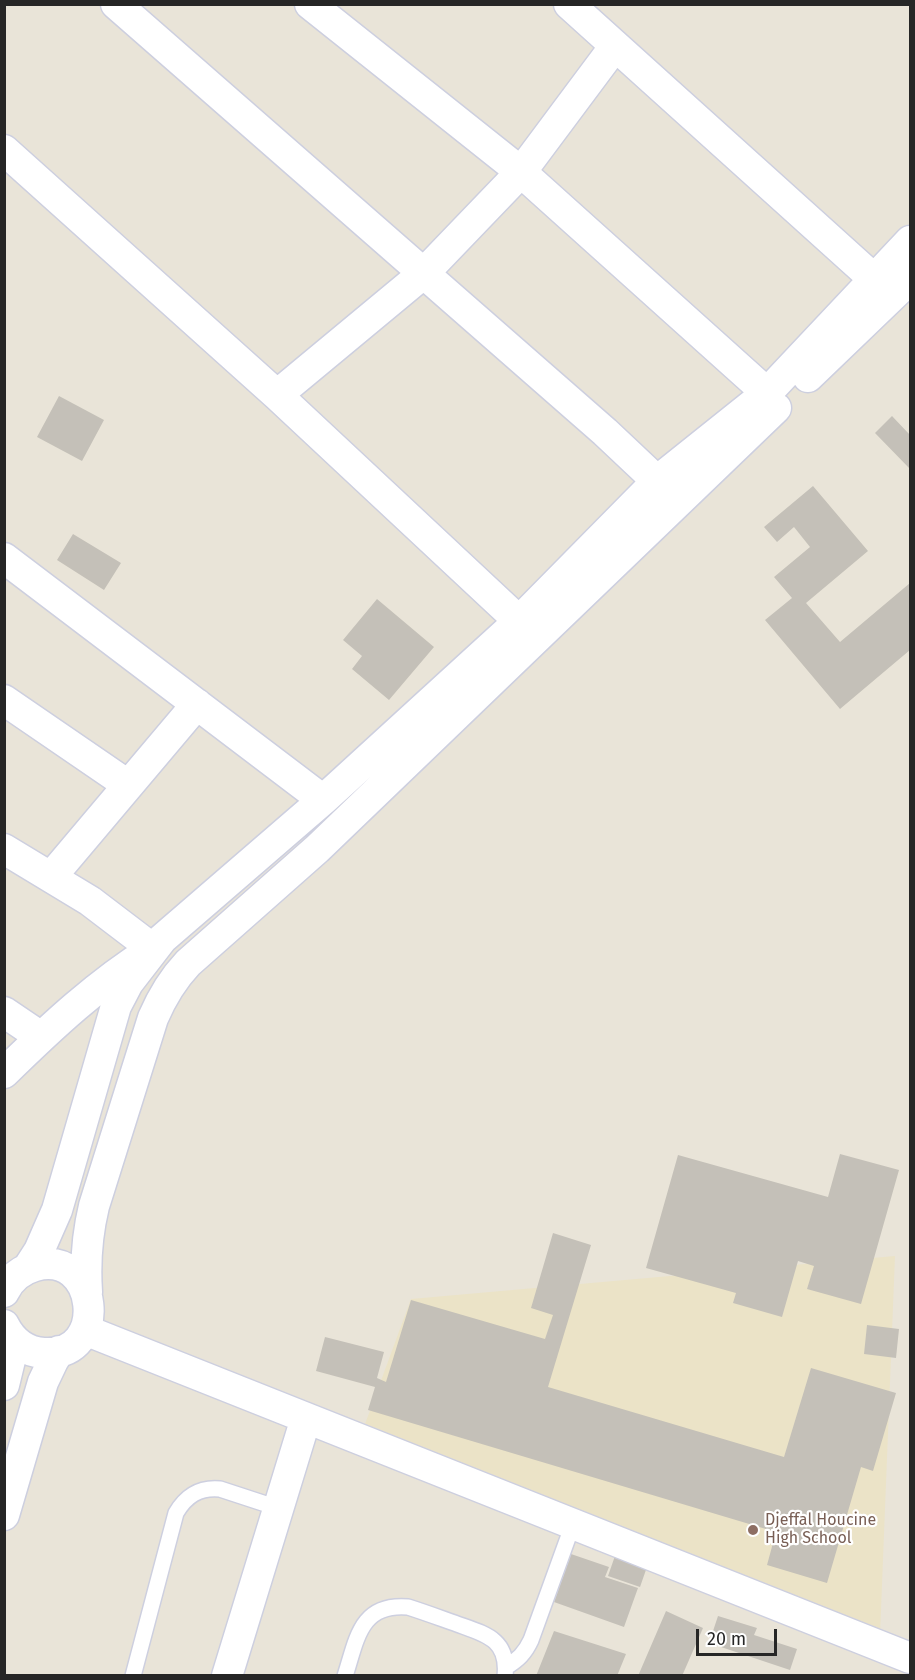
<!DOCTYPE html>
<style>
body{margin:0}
#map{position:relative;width:915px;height:1680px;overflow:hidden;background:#e9e4d8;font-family:"Fira Sans",sans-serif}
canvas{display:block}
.frame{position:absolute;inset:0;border:6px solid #262626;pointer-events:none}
.scale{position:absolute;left:696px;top:1629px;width:81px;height:27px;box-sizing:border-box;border:3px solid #262626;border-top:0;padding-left:8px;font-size:18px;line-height:21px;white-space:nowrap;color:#262626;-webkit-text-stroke:4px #fff;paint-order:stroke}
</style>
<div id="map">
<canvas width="915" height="1680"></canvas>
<div class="frame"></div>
<div class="scale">20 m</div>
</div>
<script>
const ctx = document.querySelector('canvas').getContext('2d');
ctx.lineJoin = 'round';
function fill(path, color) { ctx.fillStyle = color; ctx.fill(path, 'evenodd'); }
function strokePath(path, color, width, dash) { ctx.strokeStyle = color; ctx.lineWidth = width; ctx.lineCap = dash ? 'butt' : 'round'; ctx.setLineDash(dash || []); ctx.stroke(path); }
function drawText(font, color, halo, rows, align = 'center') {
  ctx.font = font + ' "Fira Sans",sans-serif'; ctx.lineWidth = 4.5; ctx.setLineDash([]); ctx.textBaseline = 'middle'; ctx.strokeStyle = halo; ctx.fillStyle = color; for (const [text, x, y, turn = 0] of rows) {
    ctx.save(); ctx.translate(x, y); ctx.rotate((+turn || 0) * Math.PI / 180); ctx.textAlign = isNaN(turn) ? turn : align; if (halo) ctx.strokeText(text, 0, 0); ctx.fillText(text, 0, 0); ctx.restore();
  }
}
const education = new Path2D(`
 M895,1256L880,1635L365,1424L411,1299Z`);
const building = new Path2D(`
 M59,396L104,420L82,461L37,437Z
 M892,416L910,435V469L875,433Z
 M813,486L868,551L806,603L840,642L910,583V650L840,709L765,620L792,598L774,577L810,547L794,527L777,542L764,527Z
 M73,534L121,563L104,590L57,560Z
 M377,599L434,647L389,700L352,669L362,656L343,640Z
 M840,1154L899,1170L861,1304L807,1289L814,1266L798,1261L782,1317L733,1303L736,1293L646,1268L678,1155L828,1197Z
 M553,1233L591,1245L548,1387L784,1457L811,1368L896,1393L873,1471L861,1467L827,1583L767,1565L776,1532L368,1410L375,1387L316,1371L325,1337L384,1352L377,1378L386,1382L411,1300L545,1339L553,1315L531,1308Z
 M867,1325L899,1329L896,1358L864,1354Z
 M616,1553L648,1564L640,1587L608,1576Z
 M571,1554L609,1567L605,1577L638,1588L624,1627L554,1602Z
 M666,1611L703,1628L682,1676H638Z
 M718,1616L757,1628L754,1635L797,1649L790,1670L709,1643Z
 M554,1631L626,1654L617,1676H536Z`);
const service = new Path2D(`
 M506,1667C518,1660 525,1653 531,1640L573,1524
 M133,1676L176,1513C186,1496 199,1487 220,1489L278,1508
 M345,1676C357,1639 360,1603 408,1607C424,1612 440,1618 457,1624C485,1634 509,1639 505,1676`);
const minor = new Path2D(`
 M116,4L605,432L657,481
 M310,4L521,172L767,393
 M569,4L874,279
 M4,150L277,395L519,621
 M808,377L910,279
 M277,395L424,273L521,172L615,46
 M4,558L323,800
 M4,700L128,785
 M4,849L90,901L153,949C98,983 50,1028 4,1073
 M51,877L197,704
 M4,1012L41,1037
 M28,1268L39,1251L57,1210L116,1006L128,983L162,939L323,800L519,621L657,481L767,393L910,241
 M4,1292C10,1279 21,1270 35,1266C98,1248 111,1357 44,1353C25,1352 12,1341 4,1325
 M87,1292C85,1262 87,1235 94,1206L153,1018C162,997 172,980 188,963L317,849L776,408
 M85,1330L910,1658
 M4,1385L11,1356L10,1335
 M4,1515L43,1382L53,1361L59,1351
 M227,1676L306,1418`);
const markers = [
 [753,1530,6,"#8d6e63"]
];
const educationNames = [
 ["Djeffal Houcine",765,1521],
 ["High School",765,1539]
];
fill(education, '#ebe3c7');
fill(building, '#c4c0b8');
strokePath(service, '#cdcfdf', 18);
strokePath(minor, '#cdcfdf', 33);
strokePath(service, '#fff', 15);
strokePath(minor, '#fff', 30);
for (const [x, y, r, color] of markers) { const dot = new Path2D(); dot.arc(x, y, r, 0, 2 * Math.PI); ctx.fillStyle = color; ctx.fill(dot); strokePath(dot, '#fff', 2); }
drawText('16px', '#785e54', '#fff', educationNames, 'left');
</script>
